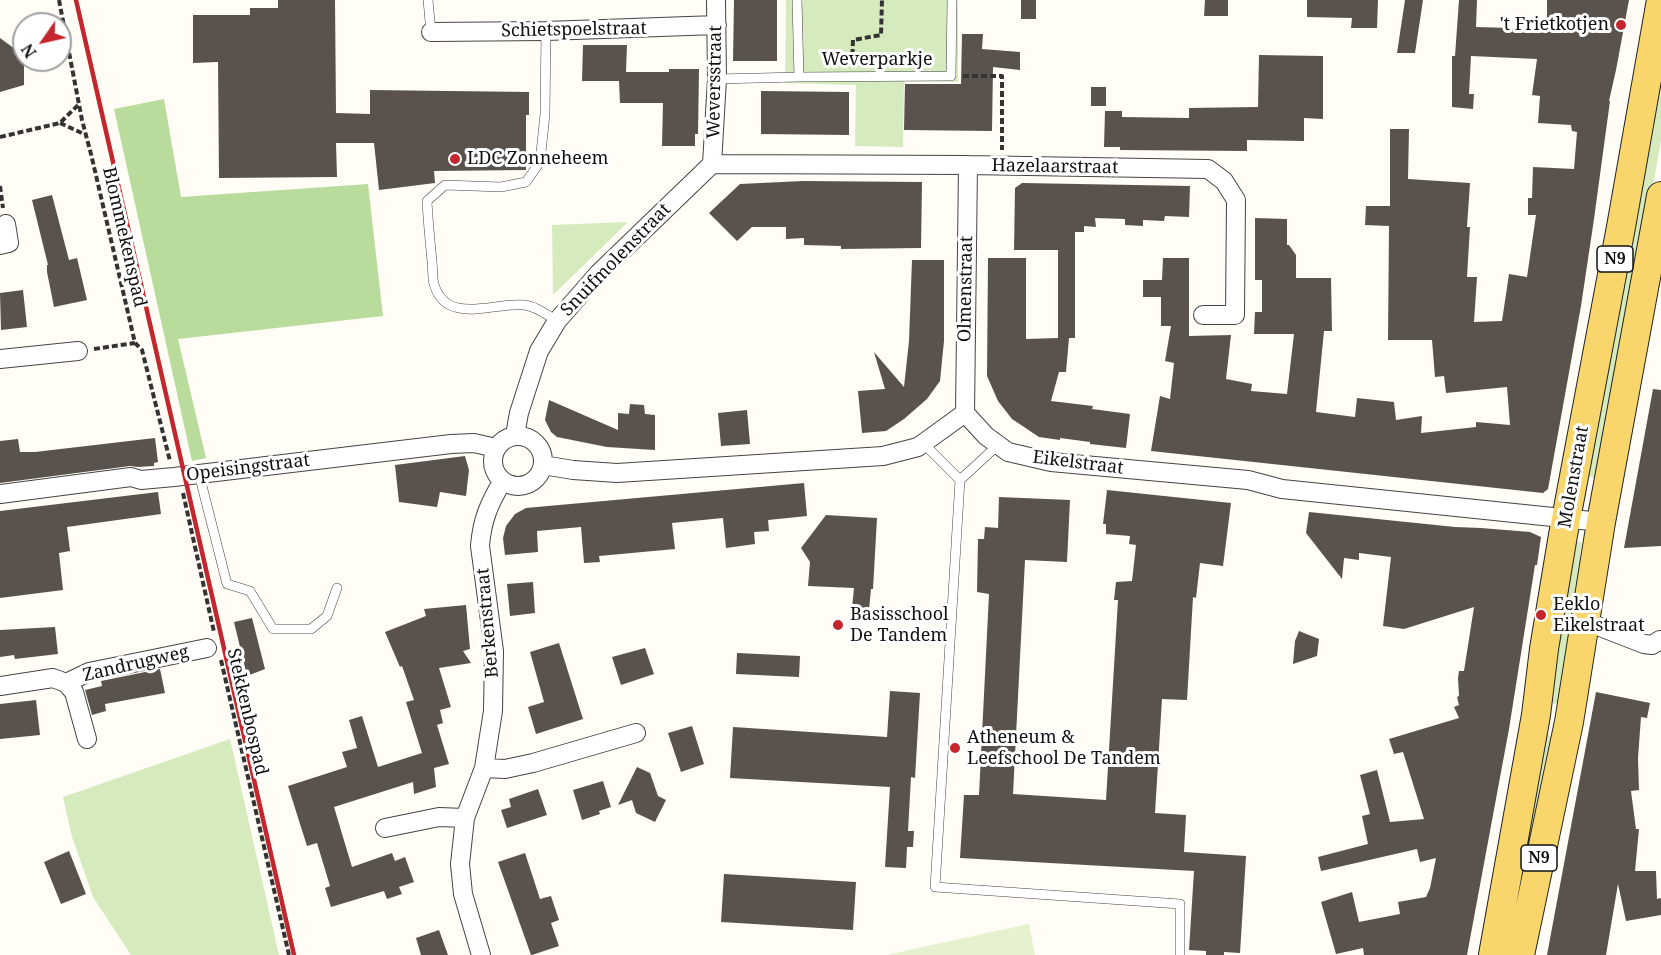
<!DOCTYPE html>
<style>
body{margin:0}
#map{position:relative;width:1661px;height:955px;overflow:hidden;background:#fffdf5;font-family:"Noto Serif",serif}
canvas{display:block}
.north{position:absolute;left:12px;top:12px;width:60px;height:60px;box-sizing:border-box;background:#fff;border:2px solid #a0a0a0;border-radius:50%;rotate:236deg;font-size:16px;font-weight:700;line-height:24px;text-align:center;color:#111}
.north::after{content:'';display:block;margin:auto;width:21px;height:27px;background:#c4262e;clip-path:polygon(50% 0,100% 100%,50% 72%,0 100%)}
</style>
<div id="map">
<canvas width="1661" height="955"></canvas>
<div class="north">N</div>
</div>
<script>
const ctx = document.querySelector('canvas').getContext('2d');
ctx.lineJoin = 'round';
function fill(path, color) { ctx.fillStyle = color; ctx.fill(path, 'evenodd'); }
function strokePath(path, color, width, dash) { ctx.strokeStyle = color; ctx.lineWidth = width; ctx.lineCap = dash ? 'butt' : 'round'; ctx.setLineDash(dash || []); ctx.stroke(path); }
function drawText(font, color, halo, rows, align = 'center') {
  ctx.font = font + ' "Noto Serif",serif'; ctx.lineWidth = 6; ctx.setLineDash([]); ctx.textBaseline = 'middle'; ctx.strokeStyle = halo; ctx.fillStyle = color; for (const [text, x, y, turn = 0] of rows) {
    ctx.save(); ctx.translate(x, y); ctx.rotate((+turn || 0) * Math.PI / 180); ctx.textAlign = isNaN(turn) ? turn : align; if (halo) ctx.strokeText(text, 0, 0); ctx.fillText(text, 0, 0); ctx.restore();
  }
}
const green = new Path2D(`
 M786,0H958V82L904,81L903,147L855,146L856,85L785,83Z
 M1661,53V140L1602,480L1587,476Z
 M628,222L553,295L552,225Z
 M1579,541L1582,544L1580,552L1581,578L1560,702L1554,704L1548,699L1576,543Z
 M1548,734L1551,737L1515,913L1544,736Z
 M230,739L279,955H131L93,897L72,837L63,797Z`);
const forest = new Path2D(`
 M164,99L181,197L368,184L383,316L178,339L206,458L192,461L114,109Z`);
const pitch = new Path2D(`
 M1029,924L1035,955H886L1028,924Z`);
const building = new Path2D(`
 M278,0H335L336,113L370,114V90L529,92V115H526V170L434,171L435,183L379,190L374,143H336L337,177L219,178L218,62L193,63V15H250V8H278Z
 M734,0H777V61H733Z
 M1021,0H1036V19H1021Z
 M1205,0H1228V16H1204Z
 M1307,0H1378L1377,28H1351L1352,18L1307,17Z
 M1405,0H1423L1415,53H1397Z
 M1459,0H1477L1476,27L1547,29V0H1629L1616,70L1609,101H1610L1594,219L1581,306L1548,489L1543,493L1151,451L1160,396L1170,399L1174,363L1165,361L1171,326H1161V297H1143V280H1162L1163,258H1189V336L1231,335L1226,379L1252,384L1251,391L1287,394L1294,334H1254L1255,312H1262V280H1255V218L1287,219V245H1289L1296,255V278H1331L1332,331H1324L1316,412L1355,417L1357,398L1394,402L1396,420L1422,416L1421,433L1476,427V422L1510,425L1507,387L1446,393L1444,376L1435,377L1432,340H1388L1389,226L1365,225L1366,206H1390V129H1409L1408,179L1470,183L1467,227H1470L1467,277H1477L1474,322L1502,321L1509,274L1527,277L1536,215H1528V198H1532L1533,167L1574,169L1577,132L1572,131L1571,125L1538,123L1540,96L1532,95L1537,59L1471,56L1469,94H1474L1473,109L1452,107V56H1455Z
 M962,34H983L982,49L1020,52V70L993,67L992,131L904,130L905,84H961Z
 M0,38L15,49L24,46V85L0,92Z
 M583,45H627L626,72H669V69H699L698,134H695V146H662L663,103H620L619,81H582Z
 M1259,55L1323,56V119L1304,118V141L1247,140V151L1120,150V147H1104L1105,111H1122V117L1189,118V108L1258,107Z
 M1091,87H1106V106H1091Z
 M761,91L849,92V135L761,134Z
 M803,181L922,182L921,248L841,249V246L804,245V238L786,239V227H752L737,241L709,213L740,184Z
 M1022,183L1190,186L1189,217L1165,216L1164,221L1143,220V226L1125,225V219L1095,218L1096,227L1084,226V232H1075V338H1069L1066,372H1059L1051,401L1093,406L1092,409L1130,414L1126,448L1090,444V442L1060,438V440L1039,437L1012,419L998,401L987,376L988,258H1026V339L1058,338V250H1014L1015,188Z
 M52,195L69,260L77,258L87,300L54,307L47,272V265H48L32,200Z
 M912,260H944V341L940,381L927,399L904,419L886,431L862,433L858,391L885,389L874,352L904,387L909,341Z
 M23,290L27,327L1,330L0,293Z
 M1653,389L1661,390V546L1624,548Z
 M549,400L618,430V413L629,414L630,404L644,405L645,414L655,415V450L607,447L557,437L551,432L545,420Z
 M747,410L750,444L721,446L718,413Z
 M155,438L158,462L154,463V466L138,467L130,466L0,483V441L18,439L20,452H35Z
 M465,456L469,470L466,496L440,492L437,507L399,502L395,465Z
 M804,483L807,516L768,520L769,531L754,532L755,544L726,548L723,518L672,523L675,549L599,556L600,562L584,563L581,527L537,531L538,552L505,555L503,538L506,526L515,514L526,508Z
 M1107,490L1231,503L1223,566L1200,563L1196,598L1193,597L1187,700L1162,699L1155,813L1186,815L1184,852L1246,856L1240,953L1224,952V955H1206V951L1189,950L1194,871L960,858L964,795H979L989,594L977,592L978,539H984L985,527L998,528L999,497L1070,500L1067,562L1025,560L1013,794L1106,800L1118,600H1114L1116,582L1132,581L1136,545L1129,544L1130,536L1106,534V524H1103Z
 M158,492L161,514L67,527L70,551L59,553L63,590L0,598V511Z
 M1309,512L1455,527L1481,528L1530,532L1541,537L1537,565H1535L1509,729L1467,955H1364L1363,948L1336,954L1321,902L1352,892L1359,922L1400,914L1398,902L1426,897L1430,888L1436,858L1420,862L1417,849L1321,871L1318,857L1368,844L1362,816L1370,814L1360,775L1377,770L1390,822L1424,819L1403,752L1394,754L1389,739L1459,718L1454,707L1459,705L1457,697L1459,696L1458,678L1459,671H1464L1474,607L1404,629L1383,626L1391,557L1359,553V560L1344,558L1342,579L1306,533Z
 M826,515L877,518L873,589H871L869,610L852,608L854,588L808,586L810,562L801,548Z
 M533,582L535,613L510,616L507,584Z
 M466,605L470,649L463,651L471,663L439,668L451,707L440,710L443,723L437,725L449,764L434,768L436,787L414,794L413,782L334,807L352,867L392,853L395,861L405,857L414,882L399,887L402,894L387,899L384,891L331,907L325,888L330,886L317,843L307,846L288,786L347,767L342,752L357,748L349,720L362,716L378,767L422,753L406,702L414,700L402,666L400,667L385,632L426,616L424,609Z
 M252,618L265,669L247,676L234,622Z
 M55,627L58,654L15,659L14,655L0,657V630Z
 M1299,631L1319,639L1317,656L1293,664L1295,641Z
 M559,643L583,719L536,734L528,707L544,702L530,652Z
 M645,648L654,674L621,685L612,657Z
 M737,653L800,656L799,677L736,674Z
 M160,669L165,693L105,704L106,711L92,715L85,690L102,686L101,681Z
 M890,691L920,693L915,778L911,777L908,831H914L913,847H907L906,868L885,867L890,787L730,778L733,727L887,737Z
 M1596,692L1650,703L1647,718L1641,717L1638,758L1639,790L1631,791L1636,829H1639L1635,871H1656L1657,899L1661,898V915L1626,921L1618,884L1606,955H1547Z
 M36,700L40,735L0,739V704Z
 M692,726L704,764L681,772L668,733Z
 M637,767L650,773L658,796L666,800L655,822L636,813L632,800L618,805Z
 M603,781L611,807L599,811L600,814L582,820L573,790Z
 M538,789L547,815L507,828L501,810L511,807L509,799Z
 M69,851L86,894L61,904L44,862Z
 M525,853L540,899L551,896L559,920L551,923L559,946L532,955H531L498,862Z
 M724,874L856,882L853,930L721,922Z
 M439,930L448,955H421L416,938Z`);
const path = new Path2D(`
 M59,0L82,120L91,154L135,343L142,350L170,461
 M852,64L853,40L881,35L882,0
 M963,76H1002V150
 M60,123L86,135
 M0,137L60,123L79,104
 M0,186L3,208
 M94,349L135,343
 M183,493L214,632
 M221,660L289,955`);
const lane = new Path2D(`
 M428,0L431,32
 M797,0L799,77
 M546,31L545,114L540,162L526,182L501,187L445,185L427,201C428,221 430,241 432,261C433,268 432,277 434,284C446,326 494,302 524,305C536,306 547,315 557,321
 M717,79L799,77L951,76L952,0
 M923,443L960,480
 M998,445L960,480L935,887L1180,904V955
 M199,474L227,584L250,591L273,629H311L327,616L337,588`);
const street = new Path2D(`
 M431,32L546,31L717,25
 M712,164L968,165L1208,169L1224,181L1236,200L1235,315H1203
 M712,164L717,79L716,0
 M0,245L9,243L6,224
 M0,359L78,351
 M965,413L986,436L1008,452L1051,462L1248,480L1282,489L1601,522
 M965,413L968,165
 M515,435L519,413L539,351L557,321L598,274L712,164
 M493 461a25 25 0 1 1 50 0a25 25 0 1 1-50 0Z
 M543,465L573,470L617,473L883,456L918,447L965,413
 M502,482C489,504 482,520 480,546L494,651L493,711L484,768L505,769L533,763L636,733
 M0,494L131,477L141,480L174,477L451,444L474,443L496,448
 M1585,621L1644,644L1652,645L1660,640
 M66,683L89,672L207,648
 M0,686L53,678L66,683L74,692L87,739
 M465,818L460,864L463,894L481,955
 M385,828L439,817L465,818L484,768`);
const primary = new Path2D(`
 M1493,955L1536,715L1544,649L1563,535L1621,227L1661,0
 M1520,955L1569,722L1601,522L1661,196`);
const rail = new Path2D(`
 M76,0L294,955`);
const markers = [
 [1621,25,6,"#c4262e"],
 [455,159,6,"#c4262e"],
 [1541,615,6,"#c4262e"],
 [838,625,6,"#c4262e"],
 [955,748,6,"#c4262e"]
];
const shields = [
 [1615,259,36],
 [1539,858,36]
];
const shieldNames = [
 ["N9",1615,259],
 ["N9",1539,858]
];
const poiNames = [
 ["'t Frietkotjen",1609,25,"right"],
 ["LDC Zonneheem",467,159],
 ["Eeklo",1553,605],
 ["Eikelstraat",1553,626],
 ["Basisschool",850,615],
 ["De Tandem",850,636],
 ["Atheneum &",967,738],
 ["Leefschool De Tandem",967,759]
];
const streetNames = [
 ["Schietspoelstraat",574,30,-1],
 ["Weverparkje",877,60],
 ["Weversstraat",715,82,-89],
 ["Hazelaarstraat",1055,167,1],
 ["Blommekenspad",124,237,77],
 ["Snuifmolenstraat",616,260,-46],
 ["Olmenstraat",966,289,-89],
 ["Eikelstraat",1078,463,7],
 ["Opeisingstraat",248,468,-7],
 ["Molenstraat",1574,477,-80],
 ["Berkenstraat",488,623,-95],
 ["Zandrugweg",136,664,-13],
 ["Stekkenbospad",247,712,77]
];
fill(green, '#d5ebbd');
fill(forest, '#b9dc9c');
fill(pitch, '#e6f2cf');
fill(building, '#5a524d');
strokePath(lane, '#444', 10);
strokePath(street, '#444', 20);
strokePath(primary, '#222', 30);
strokePath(path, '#333', 4, [6, 3]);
strokePath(lane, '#fff', 9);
strokePath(street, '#fff', 18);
strokePath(primary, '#f9d66b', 28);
strokePath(rail, '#c4262e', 4.5);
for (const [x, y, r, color] of markers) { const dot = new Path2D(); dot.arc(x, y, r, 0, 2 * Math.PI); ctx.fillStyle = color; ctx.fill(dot); strokePath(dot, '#fff', 2); }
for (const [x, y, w] of shields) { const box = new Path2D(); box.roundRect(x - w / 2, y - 13, w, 26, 4.5); ctx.fillStyle = '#fff'; ctx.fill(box); strokePath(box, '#111', 1.5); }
drawText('bold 16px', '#111', null, shieldNames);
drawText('18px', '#111', '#fff', poiNames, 'left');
drawText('18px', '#111', '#fff', streetNames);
</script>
